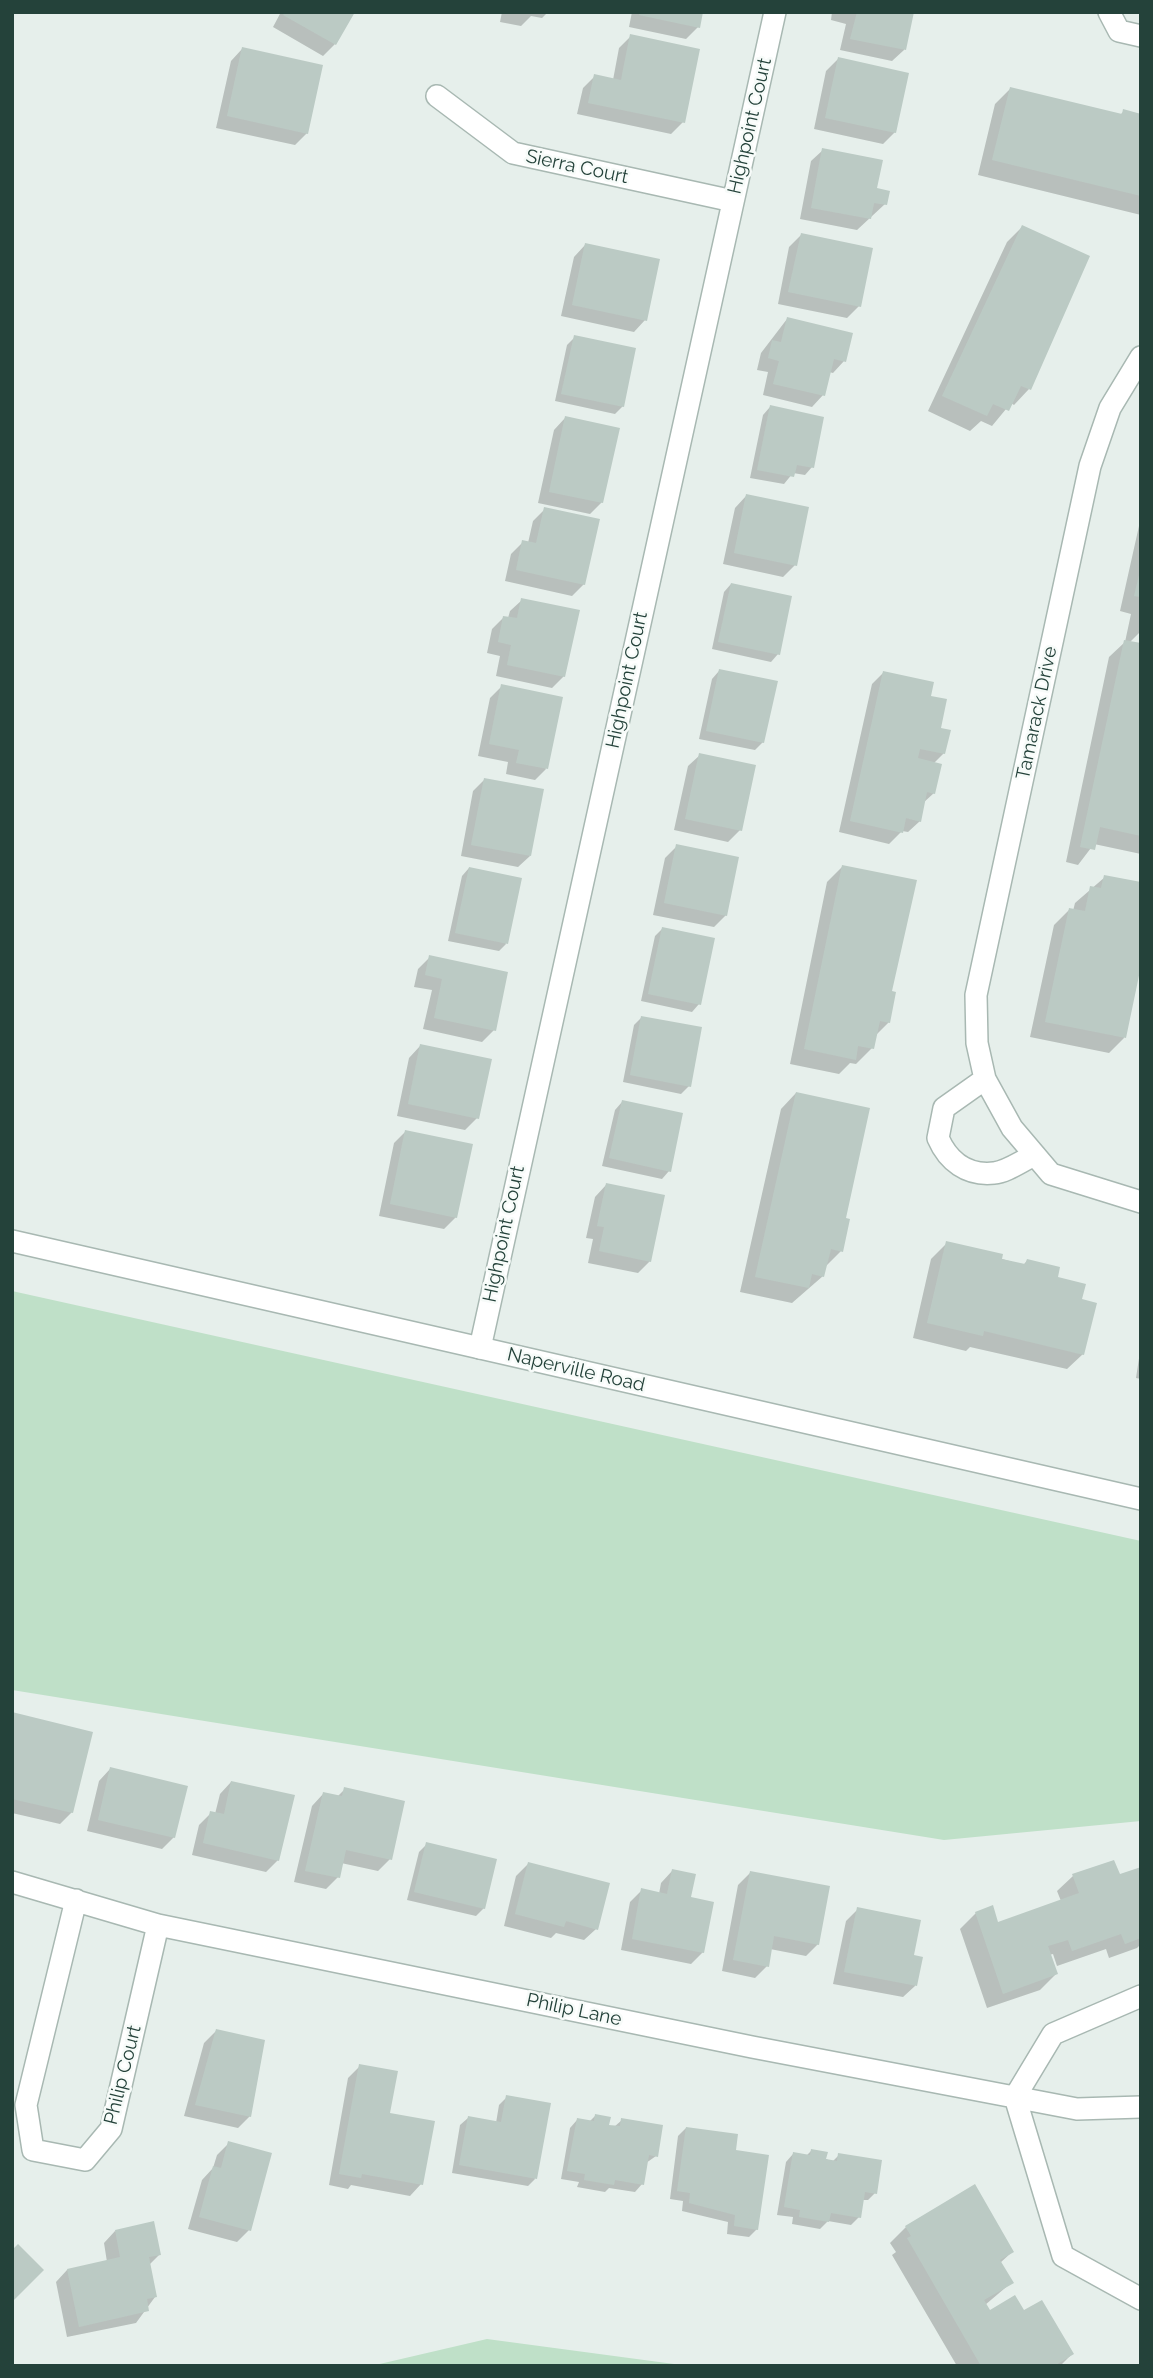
<!DOCTYPE html>
<style>
body{margin:0}
#map{position:relative;width:1153px;height:2378px;overflow:hidden;background:#e6efeb;font-family:Raleway,sans-serif}
canvas{display:block}
.frame{position:absolute;inset:0;border:14px solid #24423a;pointer-events:none}
</style>
<div id="map">
<canvas width="1153" height="2378"></canvas>
<div class="frame"></div>
</div>
<script>
const ctx = document.querySelector('canvas').getContext('2d');
ctx.lineJoin = 'round';
function fill(path, color) { ctx.fillStyle = color; ctx.fill(path, 'evenodd'); }
function strokePath(path, color, width, dash) { ctx.strokeStyle = color; ctx.lineWidth = width; ctx.lineCap = dash ? 'butt' : 'round'; ctx.setLineDash(dash || []); ctx.stroke(path); }
function drawText(font, color, halo, rows, align = 'center') {
  ctx.font = font + ' Raleway,sans-serif'; ctx.lineWidth = 5; ctx.setLineDash([]); ctx.textBaseline = 'middle'; ctx.strokeStyle = halo; ctx.fillStyle = color; for (const [text, x, y, turn = 0] of rows) {
    ctx.save(); ctx.translate(x, y); ctx.rotate((+turn || 0) * Math.PI / 180); ctx.textAlign = isNaN(turn) ? turn : align; if (halo) ctx.strokeText(text, 0, 0); ctx.fillText(text, 0, 0); ctx.restore();
  }
}
const green = new Path2D(`
 M12,1291L1141,1541V1821L944,1840L12,1690Z
 M487,2339L689,2366H371Z`);
const shadow = new Path2D(`
 M281,12H353L335,44L323,56L273,27Z
 M502,12H548L542,18L531,16L521,26L500,22Z
 M632,12H701L698,27L686,39L629,27Z
 M832,12H912L904,50L892,61L840,50L846,24L831,20Z
 M631,36L683,122L671,134L577,114L583,88L595,76L613,80L619,48Z
 M242,49L307,133L295,145L216,128L231,61Z
 M838,59L895,132L883,144L814,129L826,71Z
 M1010,89L1120,115L1124,111L1141,115V215L978,175L995,104Z
 M823,150L875,189L885,204L857,230L800,219L811,161Z
 M1022,227L1029,389L1014,405L1011,403L992,426L981,421L970,431L928,411L1007,242Z
 M801,235L859,306L847,318L778,304L789,247Z
 M585,245L645,320L634,332L561,316L574,257Z
 M787,319L844,361L833,373L829,372L823,395L812,407L763,395L768,372L757,370L761,353Z
 M575,337L623,406L615,414L555,401L567,345Z
 M770,407L812,467L805,475L793,473L784,484L750,478L763,415Z
 M565,418L602,502L590,514L538,503L554,430Z
 M746,496L795,565L783,577L723,564L735,508Z
 M545,509L584,584L572,596L505,581L511,554L523,542L528,543L533,521Z
 M1141,517V631L1129,643L1141,645V854L1094,844L1078,865L1066,862L1109,657L1125,642L1131,614L1120,611Z
 M731,584L778,654L771,662L712,649L724,592Z
 M522,600L564,676L552,688L496,676L500,656L487,653L492,629L504,617L508,618L510,611Z
 M719,671L763,742L755,750L699,739L712,679Z
 M883,673L929,697L944,753L934,763V793L923,803L920,821L908,832L902,831L889,844L839,832L872,684Z
 M502,686L546,769L535,780L506,774L508,762L478,756L490,698Z
 M700,755L740,830L728,842L674,830L688,766Z
 M485,779L530,856L518,867L461,856L473,791Z
 M677,846L726,915L714,927L653,915L665,858Z
 M843,866L889,993V1022L875,1036L872,1048L856,1064L850,1063L839,1074L790,1064L827,882Z
 M469,868L506,944L499,951L448,941L462,876Z
 M1105,877L1124,1038L1109,1053L1030,1037L1054,925L1069,910L1073,911L1075,903Z
 M662,929L699,1004L692,1012L641,1001L655,936Z
 M430,957L494,1030L482,1042L423,1029L432,990L414,987L418,969Z
 M642,1017L689,1086L681,1094L623,1082L634,1025Z
 M420,1046L477,1118L465,1130L397,1116L409,1058Z
 M796,1093L844,1220L841,1251L826,1266L823,1276L792,1303L740,1292L781,1109Z
 M622,1102L669,1171L662,1179L602,1166L615,1110Z
 M406,1131L456,1217L444,1229L379,1216L394,1143Z
 M606,1185L650,1261L638,1273L588,1263L593,1239L586,1238L595,1197Z
 M947,1243L1023,1265L1027,1261L1056,1279L1080,1300L1083,1354L1067,1369L970,1347L966,1351L913,1338L931,1259Z
 M1141,1345V1379L1136,1378Z
 M12,1714L72,1812L60,1824L12,1813Z
 M110,1769L174,1837L162,1849L87,1831L99,1781Z
 M231,1782L278,1860L266,1872L192,1855L199,1825L211,1813L215,1814L220,1794Z
 M345,1789L390,1859L378,1871L341,1863L338,1877L326,1889L294,1882L312,1806L323,1794L337,1797Z
 M427,1844L484,1908L476,1916L407,1900L419,1852Z
 M528,1864L596,1929L584,1940L556,1933L551,1938L504,1926L516,1876Z
 M1141,1869V1944L1137,1948L1109,1958L1106,1949L1057,1966L1053,1954L1049,1955L1056,1974L1040,1990L987,2008L960,1929L976,1913L997,1924L1061,1901L1057,1891L1073,1876L1119,1877Z
 M672,1871L689,1899L703,1952L691,1964L621,1950L630,1902L642,1890L659,1894L661,1883Z
 M750,1873L818,1944L806,1956L770,1949L767,1966L755,1978L722,1971L738,1885Z
 M858,1909L912,1956L915,1986L903,1997L833,1984L846,1921Z
 M216,2031L250,2116L238,2128L184,2116L204,2043Z
 M360,2066L421,2184L410,2196L351,2185L348,2189L329,2185L348,2078Z
 M507,2097L535,2179L528,2186L452,2173L460,2125L468,2118L496,2123L499,2105Z
 M595,2116L607,2126L614,2127L622,2120L656,2156L646,2163L642,2184L635,2192L609,2188L605,2192L577,2187L579,2182L561,2179L570,2128L577,2120L589,2122Z
 M686,2128L734,2152L757,2229L749,2237L727,2234L728,2222L682,2211L683,2201L670,2199L678,2136Z
 M229,2143L249,2230L237,2242L188,2229L202,2180L213,2168L217,2155Z
 M811,2151L832,2162L839,2155L875,2193L868,2200H862L859,2217L851,2225L828,2221L820,2229L792,2224L793,2217L777,2215L786,2162L793,2154L806,2156Z
 M906,2227L1012,2252L1000,2263L1011,2283L985,2305L989,2312L1023,2313L1072,2354L1060,2366H957L892,2255L896,2252L890,2243Z
 M115,2231L160,2254L149,2265L155,2297L136,2323L67,2337L56,2282L67,2270L107,2262L104,2243Z`);
const building = new Path2D(`
 M285,12H355L336,45L283,15Z
 M640,12H703L700,28L639,15Z
 M857,12H914L906,50L850,39Z
 M630,34L700,49L685,123L588,103L594,74L621,80Z
 M242,47L323,65L308,134L227,116Z
 M838,57L909,73L896,133L825,118Z
 M1010,87L1122,114L1123,109L1141,114V196L992,160Z
 M822,148L883,160L877,188L890,191L887,205L874,203L871,219L811,208Z
 M1022,225L1090,256L1031,390L1021,386L1009,411L993,404L987,416L942,396Z
 M801,233L873,248L861,307L788,292Z
 M585,243L660,259L647,321L572,305Z
 M787,317L853,333L846,362L834,359L825,396L773,384L779,361L768,358L772,340L781,342Z
 M574,335L636,348L624,407L561,394Z
 M770,405L824,417L814,468L797,465L794,477L757,470Z
 M565,416L620,428L603,503L549,492Z
 M746,494L809,507L797,566L734,553Z
 M544,507L600,519L585,585L516,570L522,540L536,543Z
 M1140,571L1141,572V597L1134,596Z
 M731,583L792,596L780,655L718,642Z
 M521,598L580,610L565,677L507,665L511,645L498,642L503,616L517,618Z
 M1124,640L1141,643V836L1100,827L1095,850L1080,847Z
 M719,669L778,681L764,743L706,731Z
 M883,671L934,682L931,696L947,699L941,728L951,730L945,754L920,749L918,758L942,764L935,794L927,792L921,822L906,818L903,833L850,821Z
 M501,684L563,697L548,769L516,763L519,750L489,744Z
 M699,753L756,765L742,831L685,819Z
 M484,778L544,789L531,856L471,845Z
 M676,844L739,857L727,916L664,903Z
 M842,865L917,880L892,991L896,992L890,1023L880,1021L874,1049L858,1046L856,1060L804,1049Z
 M469,867L522,878L508,944L455,933Z
 M1104,875L1141,882V966L1126,1038L1045,1022L1069,908L1085,911L1090,886L1101,888Z
 M662,927L715,938L701,1005L648,994Z
 M429,955L508,972L496,1031L434,1018L442,979L425,975Z
 M641,1016L702,1027L691,1087L630,1075Z
 M420,1044L492,1059L479,1119L408,1104Z
 M796,1092L870,1108L846,1218L850,1219L843,1252L831,1249L824,1277L812,1274L809,1288L755,1277Z
 M622,1100L683,1113L671,1172L609,1158Z
 M405,1130L473,1144L457,1218L390,1204Z
 M606,1183L665,1195L651,1262L599,1251L604,1227L597,1226Z
 M946,1241L1003,1254L1002,1259L1025,1264L1027,1259L1060,1267L1058,1277L1086,1284L1082,1299L1097,1303L1084,1355L984,1331L983,1336L927,1323Z
 M12,1712L93,1732L73,1813L12,1799Z
 M110,1767L188,1786L175,1838L98,1820Z
 M231,1781L295,1795L279,1861L203,1843L210,1811L224,1814Z
 M344,1787L405,1801L392,1860L346,1850L340,1878L305,1871L323,1792L342,1796Z
 M426,1842L497,1859L485,1909L414,1892Z
 M1114,1860L1120,1874L1141,1867V1938L1125,1944L1121,1934L1072,1951L1068,1940L1048,1946L1058,1974L1003,1994L975,1912L993,1905L998,1922L1079,1893L1072,1874Z
 M528,1862L610,1883L598,1930L566,1921L564,1927L515,1914Z
 M672,1869L696,1874L691,1897L714,1902L704,1953L632,1939L641,1888L667,1894Z
 M750,1871L830,1886L819,1945L774,1936L769,1967L733,1960Z
 M857,1907L921,1920L914,1955L923,1957L917,1986L844,1972Z
 M216,2029L265,2040L251,2117L195,2105Z
 M359,2064L398,2071L390,2113L435,2121L423,2185L362,2174L361,2178L339,2174Z
 M506,2095L551,2103L537,2179L459,2165L468,2116L501,2122Z
 M595,2114L611,2117L609,2125L620,2126L621,2118L663,2125L658,2157L649,2155L644,2185L615,2180L614,2185L584,2180L585,2174L567,2171L577,2118L594,2121Z
 M686,2127L738,2134L736,2150L769,2155L758,2230L734,2226L735,2215L689,2203L690,2193L677,2191Z
 M228,2141L272,2153L251,2231L199,2217L213,2166L221,2168Z
 M811,2149L828,2152L826,2159L837,2161L838,2153L882,2160L877,2194L865,2192L861,2218L831,2213L829,2222L799,2217L800,2210L784,2207L793,2152L810,2155Z
 M975,2184L1014,2252L1000,2260L1014,2283L984,2300L990,2310L1015,2295L1024,2310L1042,2300L1074,2354L1054,2366H981L907,2238L911,2236L905,2226Z
 M154,2221L161,2255L149,2257L157,2297L147,2299L149,2311L79,2327L67,2269L120,2257L115,2230Z
 M18,2244L44,2270L12,2302V2250Z`);
const minor = new Path2D(`
 M1109,12L1119,31L1141,36
 M437,96L513,153L733,201
 M1141,357L1110,408L1090,466L976,995L977,1043L985,1079L1012,1128L1051,1174L1141,1202
 M985,1079L944,1108L938,1138C948,1161 967,1176 994,1173C1007,1172 1023,1160 1035,1155
 M480,1348L775,12
 M12,1882L158,1925L752,2047L1077,2109L1141,2107
 M76,1900L26,2105L33,2150L85,2160L111,2129L158,1925
 M1141,1996L1053,2034L1015,2097L1063,2256L1141,2299`);
const tertiary = new Path2D(`
 M12,1241L1141,1499`);
const streetNames = [
 ["Highpoint Court",750,126,-77],
 ["Sierra Court",577,167,12],
 ["Highpoint Court",627,680,-78],
 ["Tamarack Drive",1037,713,-78],
 ["Highpoint Court",504,1234,-78],
 ["Naperville Road",576,1370,13],
 ["Philip Lane",574,2010,12],
 ["Philip Court",123,2075,-76]
];
fill(green, '#bfe0c8');
fill(shadow, '#0003');
fill(building, '#bbcac4');
strokePath(minor, '#a8b8b2', 24);
strokePath(tertiary, '#a8b8b2', 24);
strokePath(minor, '#fff', 21);
strokePath(tertiary, '#fff', 21);
drawText('19px', '#24423a', '#f7fbf9', streetNames);
</script>
